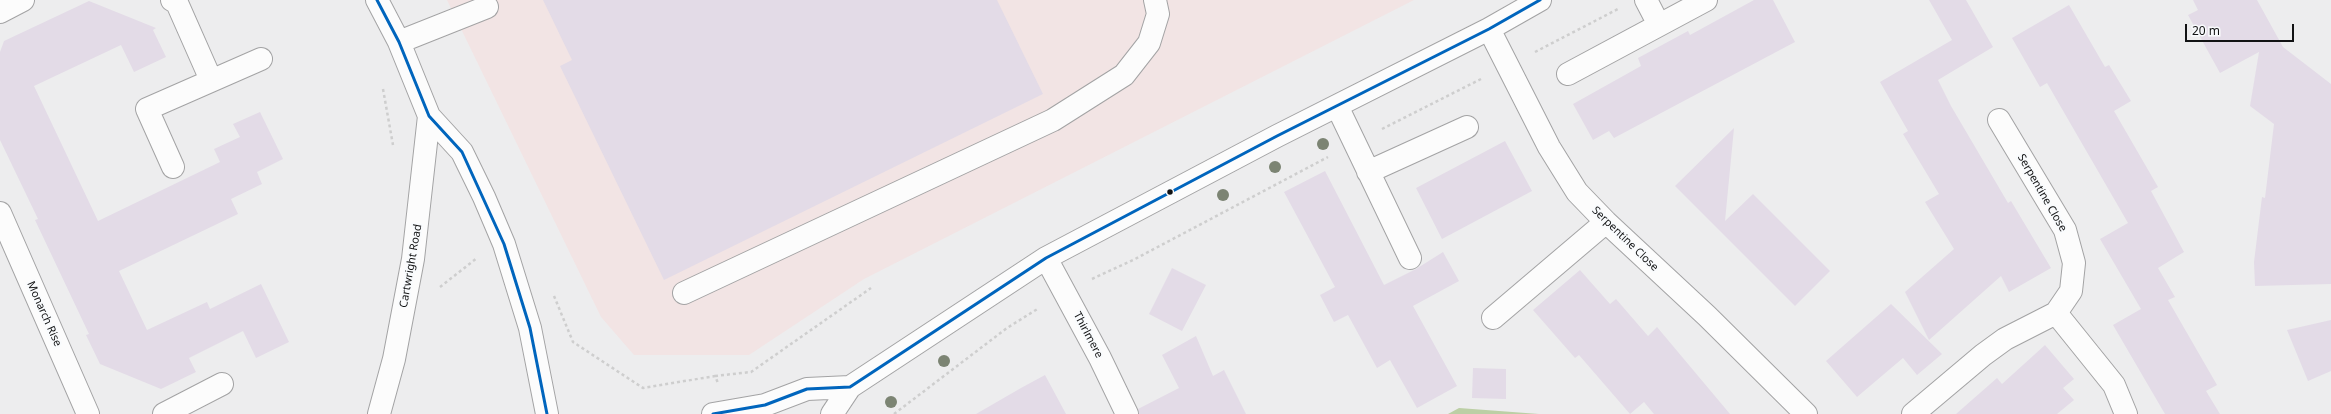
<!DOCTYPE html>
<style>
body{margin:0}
#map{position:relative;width:2331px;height:414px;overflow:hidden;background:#ededee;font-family:"Noto Sans",sans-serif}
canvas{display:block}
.scale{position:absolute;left:2185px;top:24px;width:109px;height:18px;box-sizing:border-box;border:2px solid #121314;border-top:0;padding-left:5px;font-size:12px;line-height:14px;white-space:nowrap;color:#121314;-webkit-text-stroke:3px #f9fbfd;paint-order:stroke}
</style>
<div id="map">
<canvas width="2331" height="414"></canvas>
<div class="scale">20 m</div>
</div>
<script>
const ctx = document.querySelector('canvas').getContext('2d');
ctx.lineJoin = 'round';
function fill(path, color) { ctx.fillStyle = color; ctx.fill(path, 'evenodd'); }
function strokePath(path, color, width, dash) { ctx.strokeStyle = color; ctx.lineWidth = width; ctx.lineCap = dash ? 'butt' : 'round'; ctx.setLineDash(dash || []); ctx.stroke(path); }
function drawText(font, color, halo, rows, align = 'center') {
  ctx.font = font + ' "Noto Sans",sans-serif'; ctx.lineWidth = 4; ctx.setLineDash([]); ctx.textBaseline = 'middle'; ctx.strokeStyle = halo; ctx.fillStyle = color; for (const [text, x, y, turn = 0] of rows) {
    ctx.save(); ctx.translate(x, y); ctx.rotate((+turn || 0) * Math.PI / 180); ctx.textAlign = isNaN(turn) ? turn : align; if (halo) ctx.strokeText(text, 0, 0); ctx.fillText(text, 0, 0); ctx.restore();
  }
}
const industrial = new Path2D(`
 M447,0H1414L864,279L749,355H634L601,317Z`);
const forest = new Path2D(`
 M1459,408L1539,414H1448Z`);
const building = new Path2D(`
 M543,0H997L1043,94L664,280L560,66L572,60Z
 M1754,0H1773L1795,42L1614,138L1609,131L1593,140L1573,104L1641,66L1638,58L1688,31L1690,35Z
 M1929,0H1966L1993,47L1938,80L1951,106L2008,203L2011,201L2051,268L2009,292L2001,276L1929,340L1905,292L1954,249L1925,202L1939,194L1903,134L1908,131L1880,82L1952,40Z
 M2193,0H2257L2283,47L2331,84V284L2255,286L2254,262L2262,197L2265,198L2274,124L2250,106L2259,52L2220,73L2188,15L2198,10Z
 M89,1L156,28L153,30L166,57L134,72L121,45L34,86L98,221L220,162L214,149L240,137L233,124L260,112L283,159L257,172L262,184L231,199L238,214L119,271L147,330L207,302L210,309L261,284L289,342L256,358L243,331L189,358L196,372L161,389L100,364L86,335L89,334L35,220L38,219L0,140V52L4,41Z
 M2069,5L2105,67L2109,65L2131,101L2114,111L2158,187L2151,191L2184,252L2158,268L2175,297L2168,300L2217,385L2206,391L2220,414H2165L2113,325L2141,309L2100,239L2128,223L2047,83L2040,87L2012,38Z
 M1734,128L1725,221L1753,194L1830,271L1795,306L1675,186Z
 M1505,141L1532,191L1442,239L1416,188Z
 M1325,171L1384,285L1416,269L1443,252L1459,281L1413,306L1457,386L1417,408L1390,360L1377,368L1348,315L1334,322L1320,295L1335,287L1284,192Z
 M1172,268L1206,285L1182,331L1149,314Z
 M1580,270L1610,304L1616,299L1648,336L1657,327L1730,414H1654L1644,402L1630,414L1579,355L1575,358L1533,310Z
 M1891,304L1942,354L1917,375L1903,358L1857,397L1826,361Z
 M2331,320V371L2308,381L2287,330Z
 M1196,336L1213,376L1224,370L1246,414H1139L1138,409L1179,388L1162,355Z
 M2045,345L2074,379L2063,388L2074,400L2057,414H1956L1997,378L2002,384Z
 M1473,368L1506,369V399L1472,398Z
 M1045,375L1066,414H976L1021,388Z`);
const path = new Path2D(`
 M1535,52L1618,9
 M383,89L393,145
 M1382,129L1481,79
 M1092,279L1135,259L1328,157
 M440,287L477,258
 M554,296L573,342L643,388L715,376L718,383
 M715,376L751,372L871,288
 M894,414L1007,328L1039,308`);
const minor = new Path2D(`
 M172,0L177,3L211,80
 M377,0L399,42L429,116L462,152L484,197L504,244L530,328L547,414
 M1646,0L1659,25
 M0,12L23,0
 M1489,29L1549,147L1577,192L1606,222L1707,316L1806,414
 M399,42L487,7
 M1568,74L1706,0
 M1337,106L1410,258
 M173,167L147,109L261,59
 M1368,172L1467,127
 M0,213L88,414
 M1046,258L1100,358L1127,414
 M684,293L1053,120L1124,75L1149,43L1158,14L1155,0
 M2056,313L2114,385L2126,414
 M1493,318L1606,222
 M164,414L222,384
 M379,414L394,359L413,259L429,116
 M713,414L765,405L807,389L850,387
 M832,414L850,387L1046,258L1277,136L1489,29L1540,0
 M1913,414L1983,355L2005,339L2056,313L2071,291L2074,263L2065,230L1999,120`);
const bus1 = new Path2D(`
 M377,0L399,42L429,116L462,152L504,244L530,328L547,414
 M713,414L765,405L807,389L850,387L1046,258L1277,136L1489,29L1540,0`);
const trees = [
 [1323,144],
 [1275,167],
 [1223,195],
 [944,361],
 [891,402]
];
const markers = [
 [1170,192,3.5,"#121314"]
];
const streetNames = [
 ["Serpentine Close",2042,193,60],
 ["Serpentine Close",1625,239,44],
 ["Cartwright Road",411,266,-80],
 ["Monarch Rise",44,314,66],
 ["Thirlmere",1088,335,62]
];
fill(industrial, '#f2e4e4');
fill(forest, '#bccfa5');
fill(building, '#e3dbe7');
strokePath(minor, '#a3a3a4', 24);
strokePath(path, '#cecece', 2.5, [3, 3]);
strokePath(minor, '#fcfcfc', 22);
strokePath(bus1, '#0065bd', 3);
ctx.fillStyle = '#7c8473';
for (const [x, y] of trees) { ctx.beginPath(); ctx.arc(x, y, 6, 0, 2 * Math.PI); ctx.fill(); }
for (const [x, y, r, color] of markers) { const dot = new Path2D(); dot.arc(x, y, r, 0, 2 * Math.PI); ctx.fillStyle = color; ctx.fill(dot); strokePath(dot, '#f9fbfd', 1.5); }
drawText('11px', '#121314', '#f9fbfd', streetNames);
</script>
